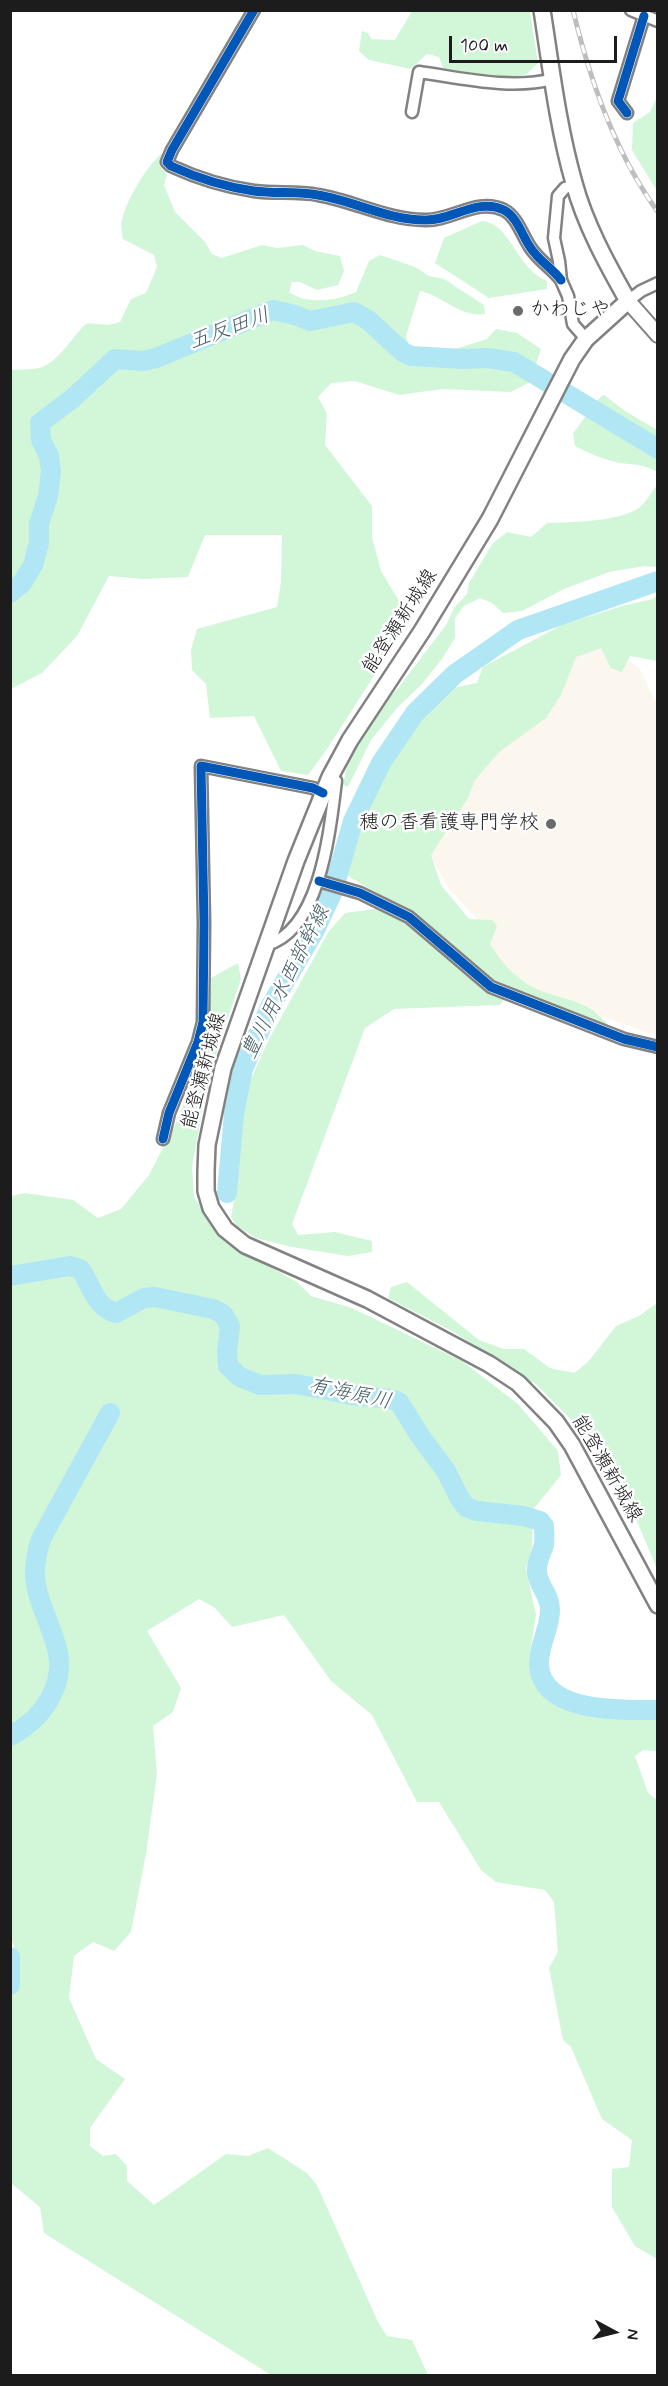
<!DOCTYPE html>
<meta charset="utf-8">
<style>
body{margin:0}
#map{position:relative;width:668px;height:2386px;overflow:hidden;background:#fff;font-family:Mynerve,sans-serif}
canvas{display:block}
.frame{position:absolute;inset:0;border:12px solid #1c1c1c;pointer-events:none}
.north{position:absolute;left:584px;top:2302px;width:60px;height:60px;-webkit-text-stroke:4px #fff;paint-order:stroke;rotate:97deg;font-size:16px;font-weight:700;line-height:24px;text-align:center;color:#1c1c1c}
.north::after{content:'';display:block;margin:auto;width:21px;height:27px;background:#1c1c1c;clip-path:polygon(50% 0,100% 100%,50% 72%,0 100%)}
.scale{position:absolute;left:449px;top:36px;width:168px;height:27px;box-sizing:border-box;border:3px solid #1c1c1c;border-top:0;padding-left:8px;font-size:18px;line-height:21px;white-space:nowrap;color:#1c1c1c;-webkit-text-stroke:4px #fff;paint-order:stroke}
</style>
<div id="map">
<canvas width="668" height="2386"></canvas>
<div class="frame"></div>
<div class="north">N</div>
<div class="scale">100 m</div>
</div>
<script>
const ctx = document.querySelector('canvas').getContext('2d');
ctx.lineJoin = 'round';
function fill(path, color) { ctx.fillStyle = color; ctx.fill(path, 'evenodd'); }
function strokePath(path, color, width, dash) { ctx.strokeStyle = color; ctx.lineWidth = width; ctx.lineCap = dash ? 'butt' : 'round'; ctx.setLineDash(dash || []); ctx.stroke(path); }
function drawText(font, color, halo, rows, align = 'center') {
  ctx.font = font + ' Mynerve,"Klee One",sans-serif'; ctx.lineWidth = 5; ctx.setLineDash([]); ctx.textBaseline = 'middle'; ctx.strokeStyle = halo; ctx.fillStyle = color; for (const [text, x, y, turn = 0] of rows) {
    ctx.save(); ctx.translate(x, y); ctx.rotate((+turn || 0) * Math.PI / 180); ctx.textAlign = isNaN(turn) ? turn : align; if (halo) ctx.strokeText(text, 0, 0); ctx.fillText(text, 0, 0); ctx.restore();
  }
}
const built = new Path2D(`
 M597,644L639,667L658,706L657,1036L518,986L490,953L486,928L448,888L428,850L474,774L573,655Z`);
const green = new Path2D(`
 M412,11H530L538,63L527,74L496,80L444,70L439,57L427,54L411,69L369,60L359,51L362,31L368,33L371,39L395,40Z
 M657,97V191L632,150L633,123L650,112Z
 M164,152L163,165L167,174L164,185L175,212L205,242L212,254L222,258L262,245L277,248L303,245L315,251L340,256L344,271L338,285L317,290L300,282H292L289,292C307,305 337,301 356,292L369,261L380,255L415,267L429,276L444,279L484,305L485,314C461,318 443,296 420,291L406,336L409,346L429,352L452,350L487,339L496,329L517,333L541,349L530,382L511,392L442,389L399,395L355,381L331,383L318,397L327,414L325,445L372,506V537L381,571L401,604L397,640L327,749L308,775L281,771L254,716L210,718L206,684L192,670L191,650L197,629L277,607L281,582L282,535H205L188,577L144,579L109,576L77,636L42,673L11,689V370C20,369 31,370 39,368C59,363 72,336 87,323L108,325L120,322L131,299L146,293L157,267L154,255L123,239C122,233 120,226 122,220C126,201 148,163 164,152Z
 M482,221C511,223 516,269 547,281V289L489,298L435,263L444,238Z
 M604,395L625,411L657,430V472C645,464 635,465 621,463C605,460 590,454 575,446L573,433C582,424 594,399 604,395Z
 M657,485V567L645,566L609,572L564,589L522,611L503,613L492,603L480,598L464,606L455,618V638L442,659L422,684L398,707L371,740L348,787L343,785L349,758L368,720L399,687L446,625L454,608L467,594L469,583L493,543L507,532L531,537L547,523C572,522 620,522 640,507C646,502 652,491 657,485Z
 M657,595V661L630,656L622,672L611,668L601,648L576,657L561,695L546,718L499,752L475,780L468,798L431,855L441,885L469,919L492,920L497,926L490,944C501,961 512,975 529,985C558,1002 587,995 610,1028L510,992L500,1005L394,1009L365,1028L292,1224L298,1235L335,1232L372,1241V1252L348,1256L292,1247L256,1238L237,1226L231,1217L236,1189L244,1095L268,1041L329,931L345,913L381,908L383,897L348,876L347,861L370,798L399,749L430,706L453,688L477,683L483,667L562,625L622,606L653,599Z
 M238,963L241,979L219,1044L203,1107L192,1166L194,1197L225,1242L297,1282L311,1296L352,1308L462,1361L518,1404L558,1451L561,1475L533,1510L532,1546L526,1569L536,1615L529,1659C537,1667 544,1676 553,1682C575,1699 630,1710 657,1711V1751L643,1750L635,1756L648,1793L658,1801L657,2259L635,2246L612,2207V2169L629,2167L632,2140L602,2119L571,2047L563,2040L549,1968L558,1952L554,1902L545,1890L496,1882L481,1870L439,1802H417L372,1715L331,1681L284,1615L232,1627L215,1608L199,1599L147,1631L181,1688L173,1712L153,1726L157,1774L146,1854L131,1932L114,1951L93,1942L74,1956L69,1998L96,2059L125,2079L90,2128V2146L103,2156L116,2154L127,2166V2181L154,2205L226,2154L248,2156L268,2148L307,2173L317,2185L378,2322L387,2336L412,2340L428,2375H271L44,2233L40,2207L11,2183L10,1997L17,1954L11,1939V1196L25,1193L73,1200L98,1218L121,1209L149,1175L179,1117L205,1044L211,978Z
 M407,1282L479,1340L504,1349H524L550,1368L574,1373L588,1362L616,1326L639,1316L657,1303V1569L636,1519L589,1438L537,1385L452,1331L388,1298L391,1287Z`);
const river = new Path2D(`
 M10,593L22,583L33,565L39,543V524L48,496L51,471L49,456L41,440L40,423L73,398L115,359L143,361L156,358L273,310L295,315L310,321L354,312L368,320L403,352L411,356L463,359L488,358L514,362L658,449
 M227,1193L234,1114L243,1069L270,1007L315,930L333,891L353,821L381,763L415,713L455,674L518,630L658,581
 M10,1276L70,1266L80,1269C92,1285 94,1307 116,1313L144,1298L155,1297L213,1309L223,1314L230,1326L227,1352L228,1366L240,1377L260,1385L296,1384L352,1395L390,1399L399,1402L420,1436L446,1471L460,1499L466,1507L477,1511L524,1516L540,1521L544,1526C544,1533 545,1539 544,1545C541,1554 536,1562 537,1572C538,1586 550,1594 550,1610C550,1629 538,1646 539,1665C542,1714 623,1710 658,1710
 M10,1736C43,1719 68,1683 56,1645C50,1623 36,1598 35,1575C35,1562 37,1551 41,1539L110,1413
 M10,1957V1985`);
const minor = new Path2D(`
 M254,10L172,150L167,162L171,166C197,178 226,187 254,191C275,194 297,191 318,195C354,201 388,220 425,220C452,221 477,197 504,210C517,217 522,235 530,247C538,260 552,268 561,280
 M631,10L658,21
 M412,112L419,72C462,78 511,90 553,79
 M627,113L618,101L644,16
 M574,185L565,188L558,196L554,238L559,261L561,280L568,296L573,324L586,339
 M628,301L641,291L658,283
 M319,881L360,893L409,917L491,987L624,1039L658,1047
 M266,945C321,931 330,828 336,781L330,777
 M163,1139L169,1113L198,1042L203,1022L204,923L201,766L313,788L323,793`);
const tertiary = new Path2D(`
 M628,301L658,335`);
const secondary = new Path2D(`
 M542,10C551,68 558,127 574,183C585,224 607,264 628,301L586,339L572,359L490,519L422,631L350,740L330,777L296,861L223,1068L207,1145L206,1171V1191L211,1208L225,1229L245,1245L367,1299L489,1364L518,1383L556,1422L572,1445L658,1605`);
const rail = new Path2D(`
 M573,10C590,81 615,153 658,212`);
const cycleway = new Path2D(`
 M254,10L172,150L167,162L171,166C197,178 226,187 254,191C275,194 297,191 318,195C354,201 388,220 425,220C452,221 477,197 504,210C517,217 522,235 530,247C538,260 552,268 561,280
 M627,113L618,101L644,16
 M319,881L360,893L409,917L491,987L624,1039L658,1047
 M163,1139L169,1113L198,1042L203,1022L204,923L201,766L313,788L323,793`);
const markers = [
 [518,311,6,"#6b6b6b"],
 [551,824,6,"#6b6b6b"]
];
const poiNames = [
 ["かわじや",530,311],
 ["穂の香看護専門学校",539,824,"right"]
];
const streetNames = [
 ["能登瀬新城線",401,622,-57],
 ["能登瀬新城線",205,1071,-75],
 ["能登瀬新城線",606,1469,60]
];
const waterNames = [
 ["五反田川",230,330,-20],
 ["豊川用水西部幹線",287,983,-63],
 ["有海原川",350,1395,12]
];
fill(built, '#fbf6ee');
fill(green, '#d2f6d8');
strokePath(river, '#b1e6f5', 20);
strokePath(minor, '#828282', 15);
strokePath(tertiary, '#828282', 18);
strokePath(secondary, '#828282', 20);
strokePath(minor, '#fff', 10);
strokePath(tertiary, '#fff', 14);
strokePath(secondary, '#fff', 15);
strokePath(rail, '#bebebe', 5);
strokePath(rail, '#fff', 3, [9]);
strokePath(cycleway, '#0057b8', 9);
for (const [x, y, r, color] of markers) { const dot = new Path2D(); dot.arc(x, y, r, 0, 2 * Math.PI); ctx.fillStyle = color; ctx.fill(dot); strokePath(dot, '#fff', 2); }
drawText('20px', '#1c1c1c', '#fff', poiNames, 'left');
drawText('20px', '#1c1c1c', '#fff', streetNames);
drawText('italic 21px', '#455f67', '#fff', waterNames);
</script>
